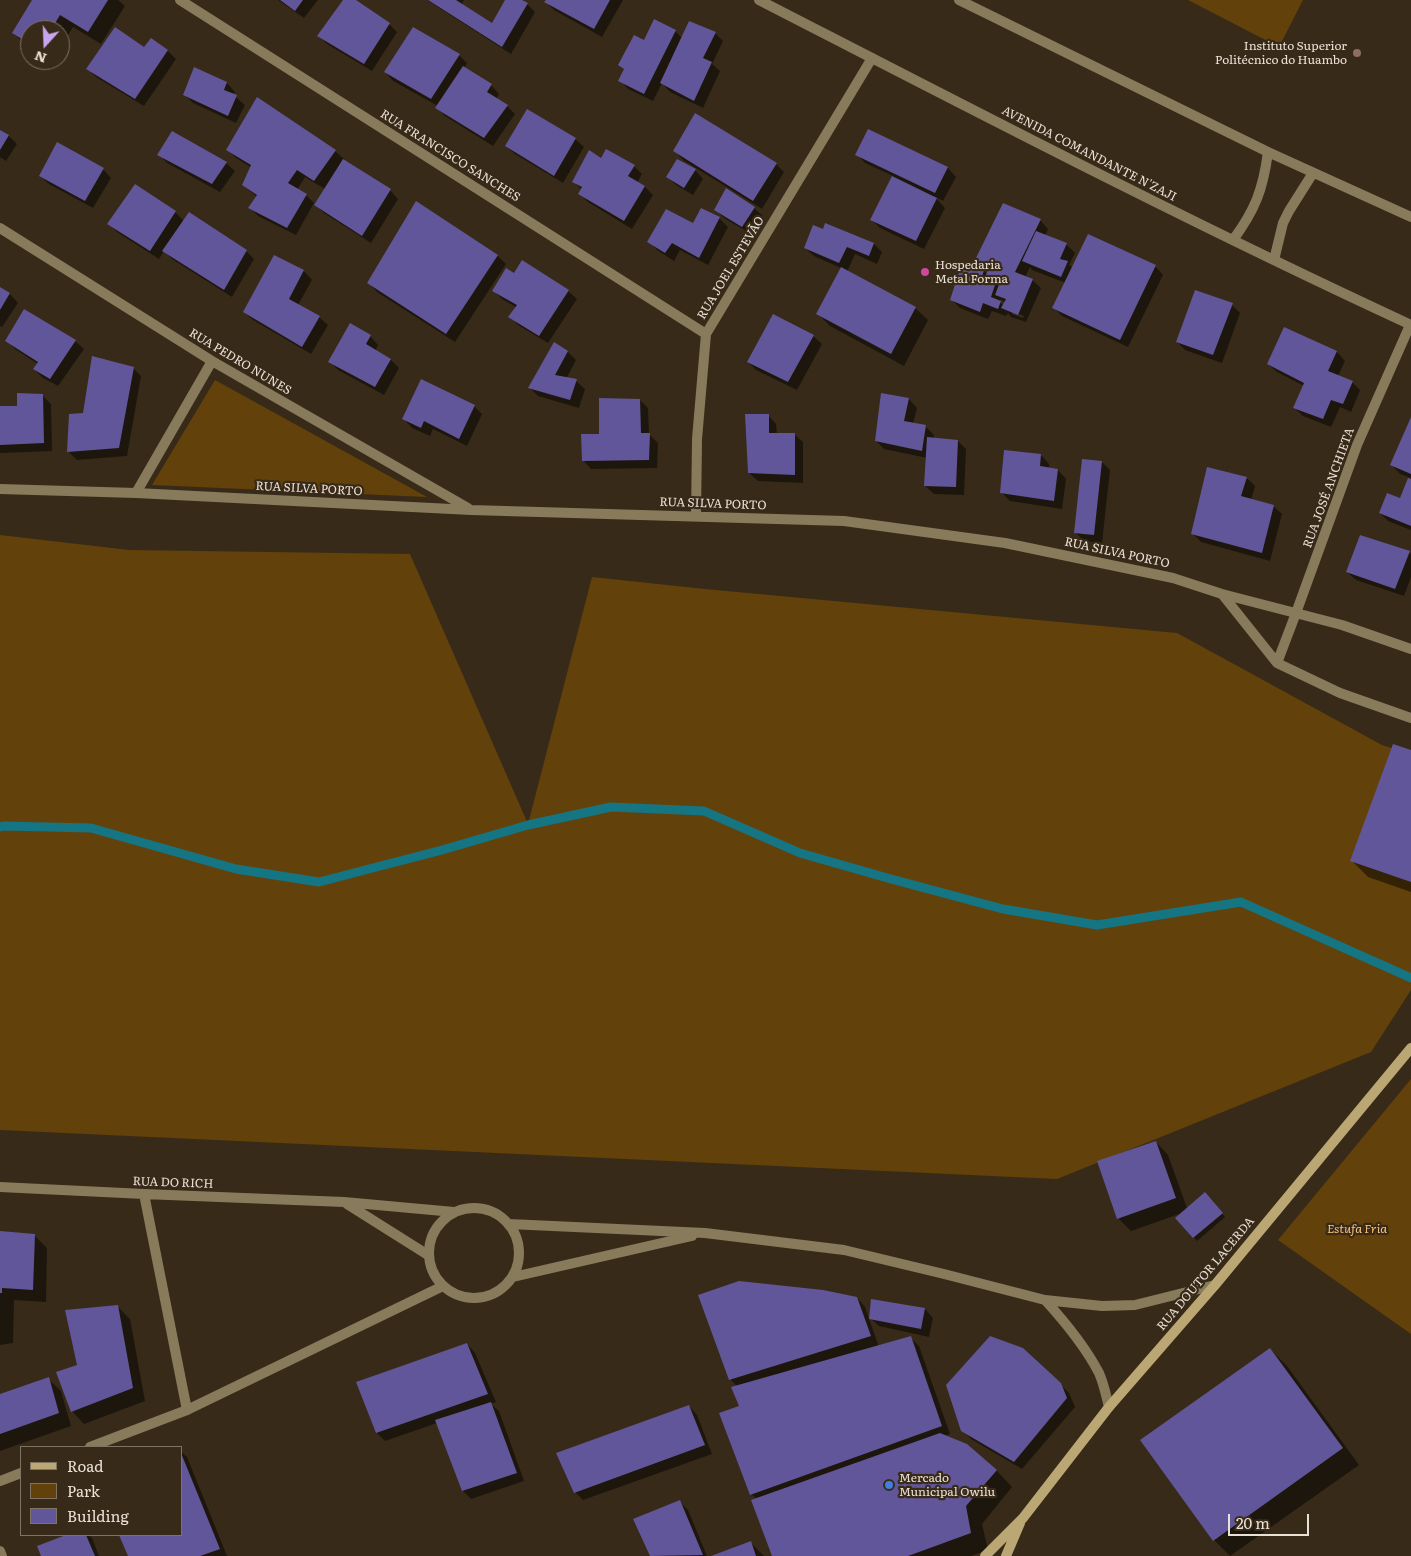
<!DOCTYPE html>
<meta charset="utf-8">
<style>
body{margin:0}
#map{position:relative;width:1411px;height:1556px;overflow:hidden;background:#382a18;font-family:Literata,serif}
canvas{display:block}
.legend{position:absolute;left:20px;top:1446px;width:162px;height:90px;box-sizing:border-box;background:#382a18;border:1px solid #7f7364;margin:0;padding:6px 9px;list-style:none;font-size:15px;color:#eae1d6}
.legend li{display:flex;align-items:center;gap:10px;height:25px}
.legend b{width:25px;border:1px solid #7f7364}
.north{position:absolute;left:20px;top:20px;width:50px;height:50px;box-sizing:border-box;background:#382a18;border:1px solid #7f7364;border-radius:50%;rotate:200deg;font-size:14px;font-weight:700;line-height:20px;text-align:center;color:#eae1d6}
.north::after{content:'';display:block;margin:auto;width:18px;height:22px;background:#c7a6ef;clip-path:polygon(50% 0,100% 100%,50% 72%,0 100%)}
.scale{position:absolute;left:1228px;top:1514px;width:81px;height:22px;box-sizing:border-box;border:2px solid #eae1d6;border-top:0;padding-left:6px;font-size:15px;line-height:18px;white-space:nowrap;color:#eae1d6;-webkit-text-stroke:4px #382a18;paint-order:stroke}
</style>
<div id="map">
<canvas width="1411" height="1556"></canvas>
<ul class="legend">
<li><b style="height:6px;background:#bba774"></b>Road</li>
<li><b style="height:14px;background:#63410a"></b>Park</li>
<li><b style="height:14px;background:#61569a"></b>Building</li>
</ul>
<div class="north">N</div>
<div class="scale">20 m</div>
</div>
<script>
const ctx = document.querySelector('canvas').getContext('2d');
ctx.lineJoin = 'round';
function fill(path, color) { ctx.fillStyle = color; ctx.fill(path, 'evenodd'); }
function strokePath(path, color, width, dash) { ctx.strokeStyle = color; ctx.lineWidth = width; ctx.lineCap = dash ? 'butt' : 'round'; ctx.setLineDash(dash || []); ctx.stroke(path); }
function drawText(font, color, halo, rows, align = 'center') {
  ctx.font = font + ' Literata,serif'; ctx.lineWidth = 4.5; ctx.setLineDash([]); ctx.textBaseline = 'middle'; ctx.strokeStyle = halo; ctx.fillStyle = color; for (const [text, x, y, turn = 0] of rows) {
    ctx.save(); ctx.translate(x, y); ctx.rotate((+turn || 0) * Math.PI / 180); ctx.textAlign = isNaN(turn) ? turn : align; if (halo) ctx.strokeText(text, 0, 0); ctx.fillText(text, 0, 0); ctx.restore();
  }
}
const green = new Path2D(`
 M1188,0H1303L1279,47Z
 M215,380L427,497L152,485Z
 M0,535L129,550L410,554L528,824L592,577L705,589L1177,633L1382,745L1411,754V990L1371,1052L1057,1179L0,1130Z
 M1411,1079V1334L1278,1240Z`);
const shadow = new Path2D(`
 M33,0H118L125,6L101,44L73,27L60,48V30H30V48L13,33Z
 M278,0H318L304,18Z
 M345,0H353L389,24L397,32L372,71L327,44L319,36Z
 M427,0H464L461,5L492,25L507,0H519L527,4L535,12L511,54Z
 M547,0H623L602,37L554,10L546,2Z
 M675,31L682,38L715,33L723,41L712,64L720,71L703,108L670,92L662,83L653,101L628,89L620,80L625,70L620,65L644,42Z
 M151,40L168,51L176,59L144,106L96,77L88,69L145,49Z
 M459,55L467,63L464,68L491,85L499,94L496,99L507,106L515,114L493,146L445,116L437,108L438,106L393,81L385,72Z
 M227,83L235,92L233,95L245,105L236,123L193,103L185,95Z
 M868,130L948,168L956,177L943,201L934,196L945,208L924,249L880,228L871,219L893,176L865,163L857,154Z
 M0,131L9,136L17,144L6,161L0,157Z
 M575,139L584,147L563,183L515,154L506,146Z
 M228,150L335,151L344,159L342,161L390,190L398,199L371,243L324,213L314,203L296,235L258,216L250,208L257,197L243,185L252,168L236,158ZM305,177L325,189L315,204L306,195L297,190Z
 M675,151L776,164L784,172L762,209L683,160Z
 M159,154L226,163L235,171L220,192L167,163Z
 M602,159L634,166L642,174L637,183L645,187L653,195L632,229L588,202L580,194L582,190L573,181Z
 M103,169L111,178L93,208L49,184L40,176Z
 M695,170L703,179L693,195L676,185L668,177Z
 M754,208L763,216L751,234L724,218L716,210Z
 M702,210L719,218L728,227L708,265L680,250L674,261L657,250L649,242L693,225Z
 M175,212L184,221L246,251L254,259L232,297L172,259L164,251L159,259L117,232L109,224Z
 M1040,220L1048,229L1045,236L1066,244L1075,253L1069,265L1073,268L1155,266L1163,275L1128,347L1062,316L1054,308L1066,283L1032,270L1030,267L1025,277L1032,280L1041,288L1026,322L1011,317L1008,313L1006,316L992,311L988,319L960,308L951,299L984,271L987,274L990,271L984,268L976,260ZM1001,299L1005,303L1004,306L1000,302ZM1012,311L1024,316L1023,318L1012,314Z
 M826,224L874,244L882,252L877,264L855,254L847,272L915,308L928,320L904,366L830,326L817,313L841,268L814,256L805,248L823,231Z
 M498,256L506,264L455,342L377,292L369,283Z
 M274,257L304,271L312,280L298,305L319,317L328,325L311,354L253,320L244,312Z
 M522,262L568,291L577,299L548,343L518,325L510,316L516,307L502,299L494,291L514,275Z
 M0,288L10,294L18,303L2,327L0,326Z
 M1232,305L1240,313L1222,363L1185,350L1177,342Z
 M24,311L75,341L84,349L58,386L43,378L34,369L38,364L15,349L7,341Z
 M1284,329L1337,352L1345,361L1338,376L1352,382L1360,390L1351,412L1340,407L1331,427L1303,416L1294,408L1304,386L1277,372L1268,364Z
 M370,336L378,345L375,351L391,360L399,368L384,395L338,370L330,362Z
 M813,336L822,344L797,390L756,370L748,362Z
 M554,344L568,352L576,360L566,379L576,381L585,389L579,408L538,396L530,388Z
 M133,368L141,376L127,456L77,460L68,451Z
 M43,396L51,404L52,451L0,453V407H18Z
 M909,399L917,408L913,424L925,426L934,435L933,439L958,441L966,449L964,495L934,494L925,486L927,458L884,449L876,441Z
 M640,400L648,408L649,434L658,443L657,468L591,469L583,460L600,435Z
 M474,406L482,414L467,446L433,429L430,436L412,428L404,419Z
 M768,415L776,424L777,434H794L803,442V483L758,481L749,473Z
 M1411,421V478L1400,474L1392,465Z
 M1041,455L1049,464V469L1058,470L1066,479L1062,509L1010,501L1001,492Z
 M1102,462L1110,470L1102,543L1084,541L1075,532Z
 M1247,478L1255,486L1251,500L1273,506L1282,514L1270,561L1201,542L1193,534Z
 M1411,481V530L1388,521L1380,513L1401,500Z
 M1409,552L1411,554V577L1404,596L1356,580L1347,572Z
 M1411,751V892L1368,877L1351,860Z
 M1156,1142L1168,1155L1187,1208L1208,1197L1225,1217L1197,1241L1176,1218L1182,1213L1131,1231L1118,1218Z
 M0,1233L34,1235L47,1248L46,1302L14,1300L13,1343L0,1345Z
 M857,1298L865,1307L879,1347L911,1338L919,1346L950,1434L945,1436L996,1470L1012,1487L982,1524L988,1550L971,1556H773L757,1499L751,1494L737,1386L730,1379Z
 M117,1306L130,1319L145,1401L84,1424L72,1411L79,1366Z
 M925,1309L933,1318L929,1337L879,1326L870,1318Z
 M467,1344L475,1353L496,1402L491,1404L499,1411L524,1481L471,1499L463,1491L437,1423L385,1441L377,1433L358,1383Z
 M1270,1349L1287,1366L1359,1465L1230,1556L1214,1540Z
 M48,1379L61,1391L71,1426L0,1451V1395Z
 M1060,1384L1069,1393L1075,1407L1022,1469L971,1439L963,1430Z
 M689,1406L697,1415L712,1454L583,1500L575,1492Z
 M181,1452L187,1457L227,1556H130L121,1535H181Z
 M679,1501L688,1510L707,1556H652L635,1519Z
 M69,1535H88L92,1538L99,1556H42L38,1546Z
 M751,1543L764,1556H714Z`);
const stream = new Path2D(`
 M0,827L4,826L91,828L236,869L319,882L442,850L528,825L611,807L704,811L800,853L891,879L1003,909L1097,925L1241,902L1411,978`);
const building = new Path2D(`
 M32,0H108L88,32L60,15L51,30H30V44L12,33Z
 M280,0H303L295,11Z
 M343,0H356L390,23L364,64L317,36Z
 M428,0H456L492,23L505,0H522L528,3L502,47Z
 M546,0H610L594,29L544,2Z
 M654,19L676,30L644,94L618,81L624,69L618,65L634,35L644,40Z
 M689,21L716,32L703,58L712,62L694,101L660,83Z
 M115,27L144,47L151,38L168,50L135,99L86,69Z
 M413,27L460,54L431,99L384,72Z
 M463,66L492,84L487,92L508,105L484,138L435,108Z
 M194,67L227,82L224,90L237,95L228,116L183,95Z
 M257,97L336,150L314,181L297,170L288,183L307,194L287,228L248,208L257,195L242,185L251,165L226,150Z
 M527,109L576,138L554,176L505,146Z
 M695,113L777,163L753,201L673,151Z
 M868,129L948,167L935,193L855,155Z
 M0,130L9,135L0,150Z
 M172,131L227,162L212,184L157,155Z
 M57,142L104,168L85,201L39,176Z
 M606,149L635,165L628,176L645,186L624,221L578,194L582,187L572,182L589,150L601,158Z
 M343,159L391,189L362,236L314,205Z
 M677,159L696,169L684,188L666,177Z
 M892,176L937,198L916,241L870,220Z
 M135,184L176,211L150,251L107,224Z
 M726,188L755,207L742,227L714,210Z
 M416,201L498,255L446,334L367,283Z
 M1003,203L1041,219L1015,272L1033,279L1018,315L1001,308L1006,299L995,295L1000,282L986,275L989,267L975,260Z
 M701,208L720,217L699,258L672,243L665,253L647,242L666,209L693,223Z
 M189,212L247,250L224,290L162,251Z
 M825,223L874,243L869,256L847,247L839,263L804,248L813,225L823,229Z
 M1036,231L1067,243L1060,259L1068,261L1061,277L1022,261Z
 M1088,234L1156,265L1120,340L1052,308Z
 M274,255L304,270L289,299L320,316L302,347L243,312Z
 M522,260L569,290L539,336L508,317L517,305L492,291L506,268L514,273Z
 M962,263L984,270L982,277L996,282L991,297L1001,301L998,309L983,303L980,312L950,300Z
 M841,267L916,307L891,354L816,314Z
 M0,287L10,293L0,310Z
 M1195,290L1233,303L1213,355L1176,342Z
 M24,309L76,340L50,379L33,369L38,362L5,341Z
 M773,314L814,335L788,382L747,362Z
 M350,323L371,335L366,344L391,359L375,387L328,362Z
 M1284,327L1337,351L1328,371L1353,381L1343,404L1331,400L1323,419L1293,408L1304,383L1267,364Z
 M554,342L568,351L555,375L577,379L570,400L528,388Z
 M92,356L134,367L119,448L67,452L69,414L83,413Z
 M421,379L475,405L459,439L424,421L421,428L402,419Z
 M17,393L43,394L44,443L0,445V406H17Z
 M881,393L909,398L904,421L926,425L922,451L875,441Z
 M599,398L640,399L641,433H650L649,460L582,461L581,434H599Z
 M745,414H769V433H795V475L748,473Z
 M1411,417V474L1390,465Z
 M927,437L958,440L956,487L924,486Z
 M1004,450L1041,454L1040,466L1058,469L1054,501L1000,493Z
 M1082,459L1102,461L1094,535L1074,533Z
 M1207,467L1247,477L1241,496L1274,505L1262,553L1191,534Z
 M1408,478L1411,479V526L1379,513L1387,493L1400,498Z
 M1360,535L1410,551L1395,589L1346,572Z
 M1393,744L1411,750V882L1350,861Z
 M1156,1141L1176,1198L1117,1219L1097,1161Z
 M1205,1192L1223,1213L1193,1238L1175,1218Z
 M0,1231L35,1234L33,1290L2,1288V1293H0Z
 M739,1281L823,1290L857,1297L871,1336L729,1380L698,1295Z
 M871,1299L925,1308L921,1329L869,1319Z
 M118,1305L133,1388L71,1412L56,1372L77,1365L65,1310Z
 M911,1336L942,1426L750,1495L719,1413L739,1406L731,1387Z
 M990,1336L1023,1348L1061,1383L1067,1398L1014,1462L961,1431L946,1385Z
 M467,1343L488,1394L376,1433L356,1382Z
 M1270,1348L1343,1448L1213,1541L1140,1440Z
 M49,1377L59,1413L0,1434V1394Z
 M491,1402L517,1473L462,1491L435,1420Z
 M689,1405L705,1445L574,1493L556,1453Z
 M940,1433L967,1444L997,1470L966,1506L971,1533L908,1556H772L751,1500Z
 M181,1453L220,1549L200,1556H128L119,1535H181Z
 M680,1500L703,1555L650,1556L633,1519Z
 M66,1535H86L95,1556H41L37,1546Z
 M751,1541L756,1556H711Z`);
const minor = new Path2D(`
 M180,0L706,334
 M0,228L212,361L468,508
 M0,489L136,493L471,510L844,521L1005,543L1173,578L1222,594L1342,625L1411,649
 M136,493L212,361
 M696,516L697,439L706,334L872,58
 M1222,594L1277,663L1340,693L1411,718
 M1277,663L1296,613L1357,445L1410,325
 M0,1187L144,1194L344,1202L454,1212
 M144,1194L187,1410
 M347,1204L428,1255
 M0,1551L2,1556`);
const tertiary = new Path2D(`
 M759,0C975,111 1190,223 1411,325
 M959,0L1268,152L1411,217
 M1233,240C1255,210 1263,190 1268,152
 M1274,260L1283,223L1289,211L1313,173
 M429 1253a45 45 0 1 1 90 0a45 45 0 1 1-90 0Z
 M509,1224L705,1233L844,1250L944,1274L1045,1300L1102,1306L1135,1305L1215,1285
 M513,1277L692,1236
 M1045,1300C1066,1323 1085,1346 1099,1373C1104,1384 1106,1396 1109,1407
 M90,1447L187,1410L443,1286
 M0,1481L21,1473`);
const secondary = new Path2D(`
 M985,1556L1023,1518L1109,1407L1215,1285L1411,1048
 M1006,1556L1020,1523`);
const markers = [
 [1357,53,5,"#8d6e63"],
 [925,272,5,"#d1479c"],
 [889,1485,5,"#3f7fe0"]
];
const poiNames = [
 ["Instituto Superior",1347,46,"right"],
 ["Politécnico do Huambo",1347,60,"right"],
 ["Hospedaria",935,265],
 ["Metal Forma",935,279],
 ["Mercado",899,1478],
 ["Municipal Owilu",899,1492]
];
const streetNames = [
 ["AVENIDA COMANDANTE N'ZAJI",1089,154,27],
 ["RUA FRANCISCO SANCHES",450,156,32],
 ["RUA JOEL ESTEVÃO",731,268,-59],
 ["RUA PEDRO NUNES",240,362,31],
 ["RUA JOSÉ ANCHIETA",1329,488,-70],
 ["RUA SILVA PORTO",309,489,3],
 ["RUA SILVA PORTO",713,504,2],
 ["RUA SILVA PORTO",1117,553,12],
 ["RUA DO RICH",173,1183,2],
 ["RUA DOUTOR LACERDA",1206,1274,-50]
];
const parkNames = [
 ["Estufa Fria",1357,1229]
];
fill(green, '#63410a');
fill(shadow, '#0007');
strokePath(stream, '#157583', 9);
fill(building, '#61569a');
strokePath(minor, '#877b5c', 10);
strokePath(tertiary, '#877b5c', 10);
strokePath(secondary, '#bba774', 10);
for (const [x, y, r, color] of markers) { const dot = new Path2D(); dot.arc(x, y, r, 0, 2 * Math.PI); ctx.fillStyle = color; ctx.fill(dot); strokePath(dot, '#382a18', 2); }
drawText('12px', '#eae1d6', '#382a18', poiNames, 'left');
drawText('12px', '#eae1d6', '#382a18', streetNames);
drawText('italic 12px', '#f8c37b', '#382a18', parkNames);
</script>
